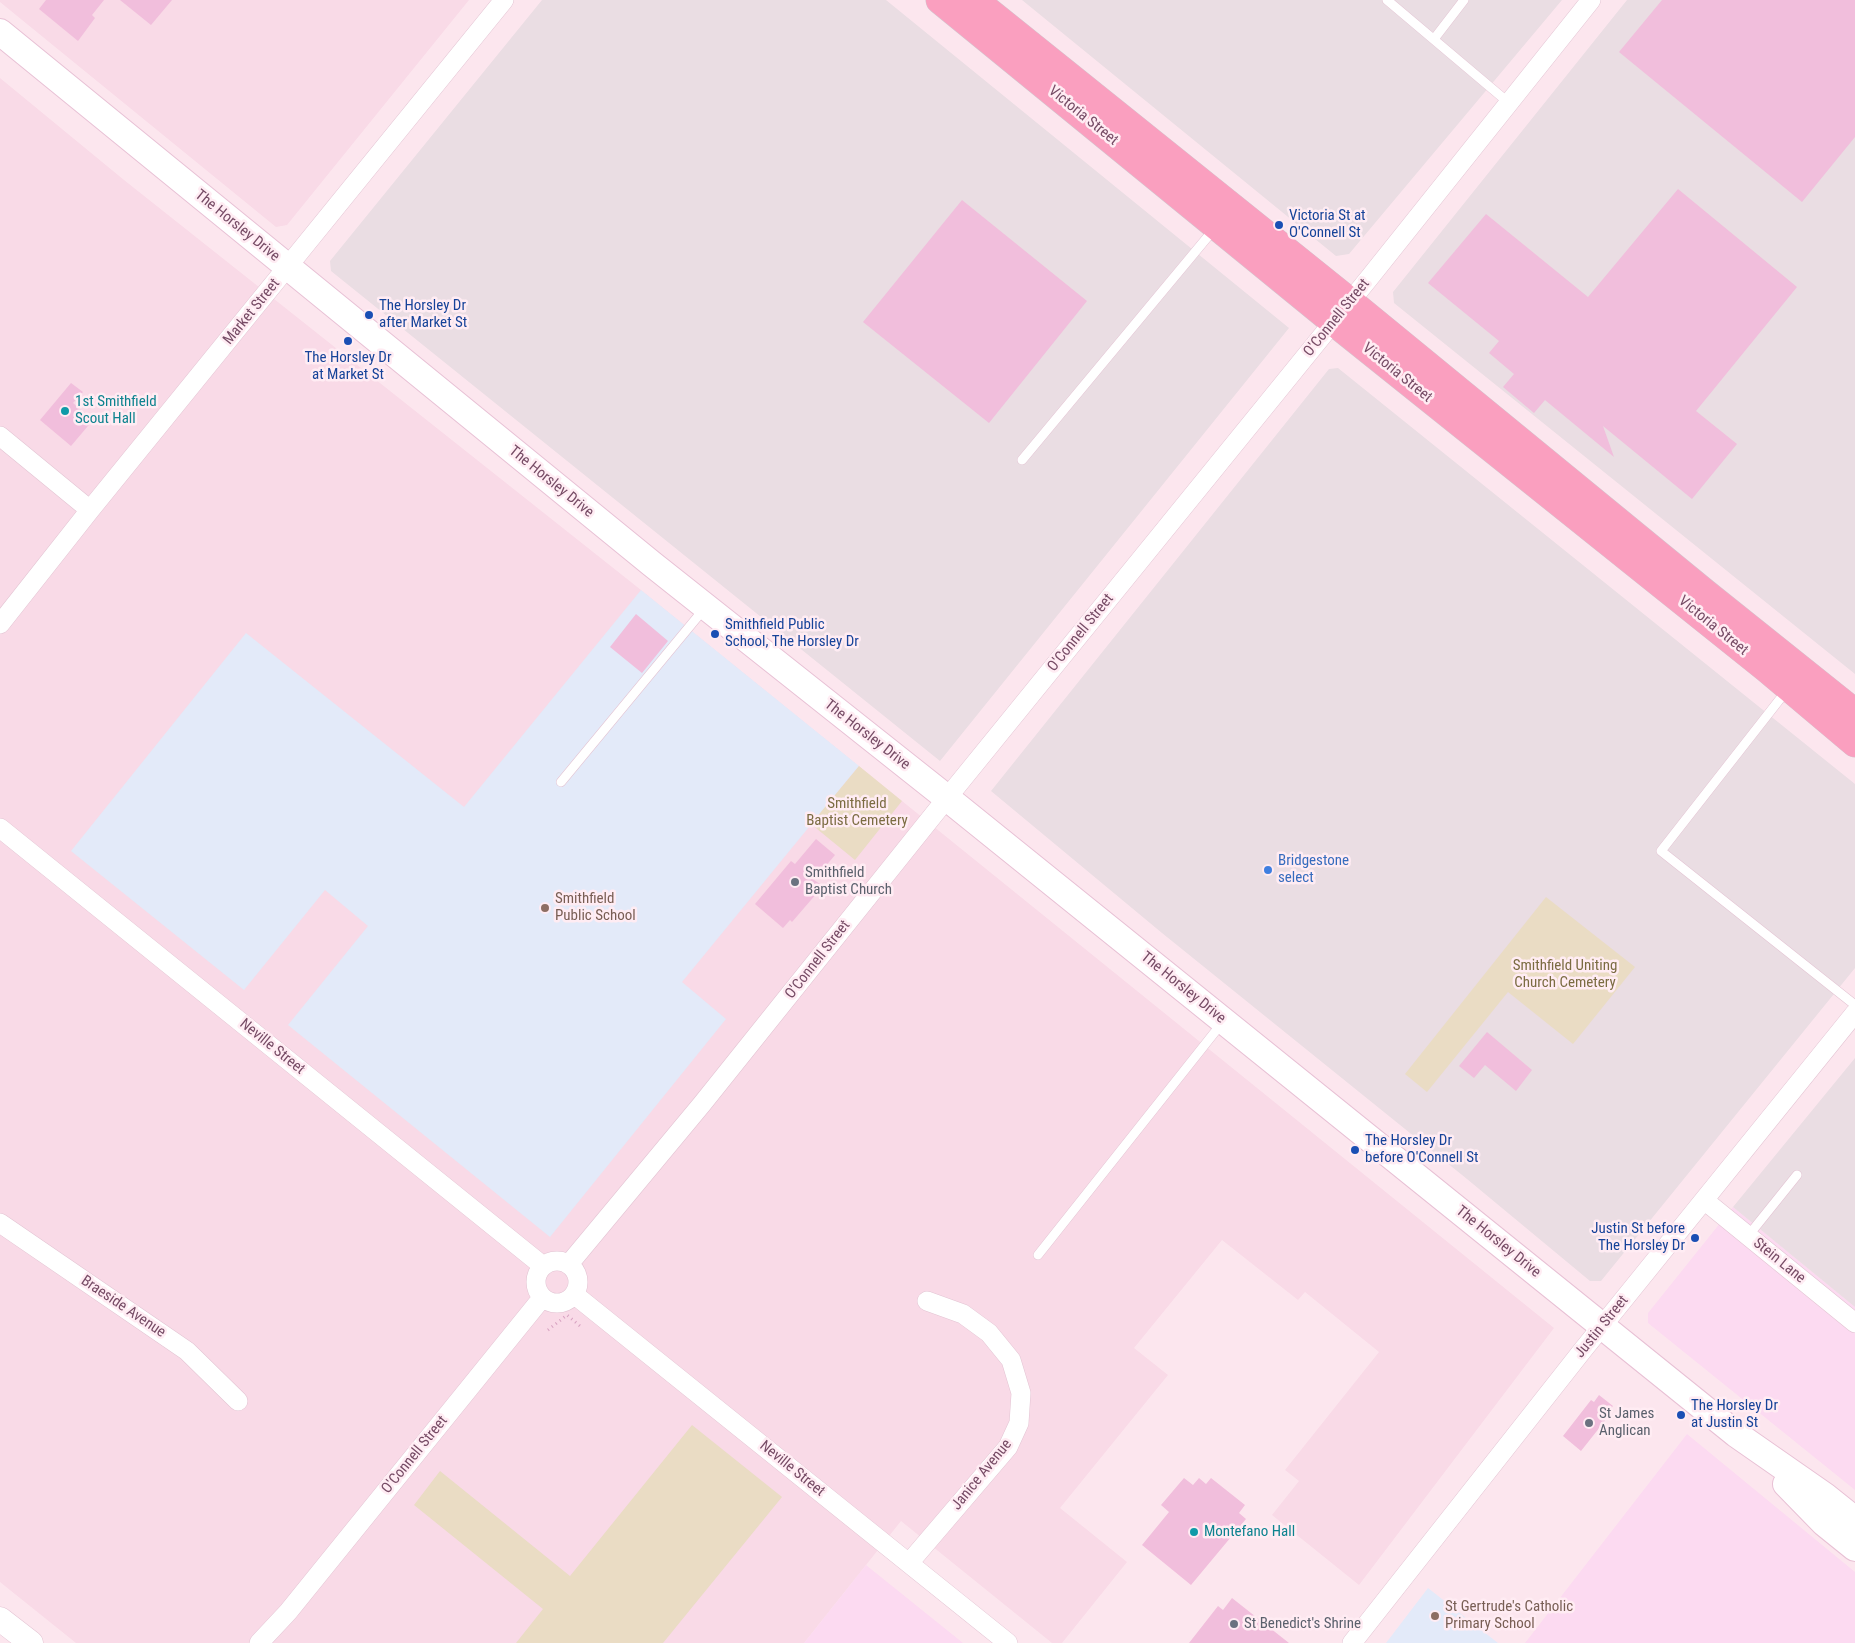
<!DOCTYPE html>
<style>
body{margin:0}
canvas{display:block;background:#fce6ee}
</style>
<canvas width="1855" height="1643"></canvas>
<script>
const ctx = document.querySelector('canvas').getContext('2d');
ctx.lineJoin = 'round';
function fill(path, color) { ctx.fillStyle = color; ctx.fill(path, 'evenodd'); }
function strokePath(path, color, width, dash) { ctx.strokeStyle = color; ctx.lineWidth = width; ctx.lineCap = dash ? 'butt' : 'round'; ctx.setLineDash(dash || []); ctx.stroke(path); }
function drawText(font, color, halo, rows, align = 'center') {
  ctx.font = font + ' "Roboto Condensed",sans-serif'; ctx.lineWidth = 5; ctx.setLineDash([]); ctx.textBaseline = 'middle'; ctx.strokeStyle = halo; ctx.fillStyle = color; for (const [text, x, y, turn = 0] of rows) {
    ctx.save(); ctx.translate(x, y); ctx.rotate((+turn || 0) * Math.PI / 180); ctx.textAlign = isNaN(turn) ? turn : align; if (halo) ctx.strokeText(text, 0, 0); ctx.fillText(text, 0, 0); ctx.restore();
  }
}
const residential = new Path2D(`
 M0,0H469L287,225L276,227L0,2Z
 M0,78L124,180L641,590L1554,1328L1359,1585L1272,1515L1299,1481L1285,1470L1379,1352L1305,1292L1298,1300L1222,1240L1134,1348L1168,1375L1060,1508L1127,1562L1062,1643H1052L901,1521L804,1643H76L0,1582Z`);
const commercial = new Path2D(`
 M1733,1207L1855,1307V1490L1648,1323V1313Z
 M1687,1434L1855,1572V1643H1525Z
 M866,1565L963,1643H804Z`);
const industrial = new Path2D(`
 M542,0H886L1289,328L940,761L331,271L330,261Z
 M1022,0H1562L1349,254L1336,256Z
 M1627,0H1855V674L1394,303L1393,292Z
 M1338,368L1855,784V968L1601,1281H1590L1467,1179L1162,933L991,791L1329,369Z
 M1855,1058V1307L1733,1207Z`);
const education = new Path2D(`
 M641,590L859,766L682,982L726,1019L550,1237L288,1025L368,926L325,890L244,990L71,851L246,633L464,807Z
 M1428,1588L1498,1643H1386Z`);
const green = new Path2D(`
 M859,766L902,801L855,860L811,824Z
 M1546,897L1635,967L1573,1044L1508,992L1427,1092L1405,1074Z
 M692,1425L782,1497L663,1643H516L543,1609L414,1505L440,1471L570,1576Z`);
const building = new Path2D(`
 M46,0H104L92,15L95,18L78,41L39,9Z
 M120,0H172L151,25Z
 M1662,0H1855V137L1802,202L1619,52Z
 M1678,189L1797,287L1696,411L1737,444L1692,499L1603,426L1614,457L1545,400L1534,413L1503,387L1514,374L1489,353L1499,341L1428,283L1486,214L1588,297Z
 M962,200L1087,301L989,423L863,322Z
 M71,383L83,392L73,403L93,420L71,446L40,420Z
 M636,614L668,641L642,673L610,647Z
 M816,839L835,855L814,880L820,884L814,891L817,893L792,922L790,920L783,928L755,904L791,861L795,864Z
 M1487,1032L1532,1070L1516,1091L1485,1065L1474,1078L1459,1066Z
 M1599,1395L1613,1406L1607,1413L1608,1415L1604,1422L1581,1451L1563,1436L1591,1400L1594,1402Z
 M1184,1478L1193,1485L1199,1478L1206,1484L1211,1478L1245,1505L1239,1513L1246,1519L1191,1585L1142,1545L1169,1512L1161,1505Z
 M1232,1598L1289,1643H1189L1218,1606L1223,1610Z`);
const path = new Path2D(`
 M548,1330L567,1315L580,1326`);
const service = new Path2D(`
 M1387,0L1509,103
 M1434,39L1464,0
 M1022,460L1215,228
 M1787,690L1661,851L1855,1005
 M561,782L704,609
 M1748,1236L1797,1175
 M1038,1255L1222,1023`);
const minor = new Path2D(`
 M0,436L90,510
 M0,624L90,510L504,0
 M0,828L543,1266
 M1704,1200L1855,1323
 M0,1223L187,1351L238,1401
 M536 1282a21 21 0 1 1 42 0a21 21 0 1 1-42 0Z
 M569,1264L702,1104L947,798L1370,277L1591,0
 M575,1295L1008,1643
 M909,1563L1008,1447L1019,1423L1021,1393L1011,1360L989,1333L963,1314L927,1301
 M259,1643L288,1612L542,1298
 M1352,1643L1582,1351L1855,1013`);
const tertiary = new Path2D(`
 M0,1619L31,1643`);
const secondary = new Path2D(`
 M0,32L652,564L947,798L1736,1434L1825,1496L1855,1520
 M1786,1484L1824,1523L1855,1548`);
const primary = new Path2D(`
 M940,0L1334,322L1766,668L1855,743
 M974,0L1350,302L1705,593L1855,713`);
const markers = [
 [1279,225,5,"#1a4fb4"],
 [369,315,5,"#1a4fb4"],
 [348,341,5,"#1a4fb4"],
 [65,411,5,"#0f9aa8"],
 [715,634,5,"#1a4fb4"],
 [1268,870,5,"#3f7fe0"],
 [795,882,5,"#6b7280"],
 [545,908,5,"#8d6e63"],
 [1355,1150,5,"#1a4fb4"],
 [1695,1238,5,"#1a4fb4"],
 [1681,1415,5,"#1a4fb4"],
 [1589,1423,5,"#6b7280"],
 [1194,1532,5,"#0f9aa8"],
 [1435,1616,5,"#8d6e63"],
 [1234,1624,5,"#6b7280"]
];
const streetNames = [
 ["Victoria Street",1083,116,39],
 ["The Horsley Drive",237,226,39],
 ["Market Street",252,312,-51],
 ["O'Connell Street",1337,318,-51],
 ["Victoria Street",1397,373,39],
 ["The Horsley Drive",551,482,39],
 ["Victoria Street",1713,626,39],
 ["O'Connell Street",1081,633,-51],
 ["The Horsley Drive",867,735,38],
 ["O'Connell Street",818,960,-52],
 ["The Horsley Drive",1183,988,39],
 ["Neville Street",272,1047,39],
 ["The Horsley Drive",1498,1242,39],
 ["Stein Lane",1779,1261,39],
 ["Braeside Avenue",123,1307,34],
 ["Justin Street",1602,1327,-51],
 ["O'Connell Street",415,1455,-51],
 ["Neville Street",792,1469,39],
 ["Janice Avenue",982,1475,-51]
];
const transitNames = [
 ["Victoria St at",1289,216],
 ["O'Connell St",1289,233],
 ["The Horsley Dr",379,306],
 ["after Market St",379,323],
 ["The Horsley Dr",348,358,"center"],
 ["at Market St",348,375,"center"],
 ["Smithfield Public",725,625],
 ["School, The Horsley Dr",725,642],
 ["The Horsley Dr",1365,1141],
 ["before O'Connell St",1365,1158],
 ["Justin St before",1685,1229,"right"],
 ["The Horsley Dr",1685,1246,"right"],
 ["The Horsley Dr",1691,1406],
 ["at Justin St",1691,1423]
];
const cultureNames = [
 ["1st Smithfield",75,402],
 ["Scout Hall",75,419],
 ["Montefano Hall",1204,1532]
];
const parkNames = [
 ["Smithfield",857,804],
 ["Baptist Cemetery",857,821],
 ["Smithfield Uniting",1565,966],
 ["Church Cemetery",1565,983]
];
const shopNames = [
 ["Bridgestone",1278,861],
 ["select",1278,878]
];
const worshipNames = [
 ["Smithfield",805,873],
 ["Baptist Church",805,890],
 ["St James",1599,1414],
 ["Anglican",1599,1431],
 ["St Benedict's Shrine",1244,1624]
];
const educationNames = [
 ["Smithfield",555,899],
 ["Public School",555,916],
 ["St Gertrude's Catholic",1445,1607],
 ["Primary School",1445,1624]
];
fill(residential, '#f9dae7');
fill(commercial, '#fcdaf1');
fill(industrial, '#eadde3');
fill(education, '#e3eaf9');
fill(green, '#eadcc4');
fill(building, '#f1bedc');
strokePath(service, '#e3c4d3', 10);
strokePath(minor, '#e3c4d3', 20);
strokePath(tertiary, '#e3c4d3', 25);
strokePath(secondary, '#e8c1d5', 28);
strokePath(primary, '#d3c5ce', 29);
strokePath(path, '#d7a1c0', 3, [1, 4]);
strokePath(service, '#fff', 9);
strokePath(minor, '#fff', 19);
strokePath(tertiary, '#fff', 24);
strokePath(secondary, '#fff', 26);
strokePath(primary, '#fa9fbf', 28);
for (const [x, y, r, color] of markers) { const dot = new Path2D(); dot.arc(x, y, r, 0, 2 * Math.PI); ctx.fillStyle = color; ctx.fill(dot); strokePath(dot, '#ffecf3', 2); }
drawText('15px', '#764b65', '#ffecf3', streetNames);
drawText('15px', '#164399', '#ffecf3', transitNames, 'left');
drawText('15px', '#0d838f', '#ffecf3', cultureNames, 'left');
drawText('15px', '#7b6c42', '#ffecf3', parkNames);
drawText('15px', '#366cbe', '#ffecf3', shopNames, 'left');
drawText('15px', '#5b616d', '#ffecf3', worshipNames, 'left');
drawText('15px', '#785e54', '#ffecf3', educationNames, 'left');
</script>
